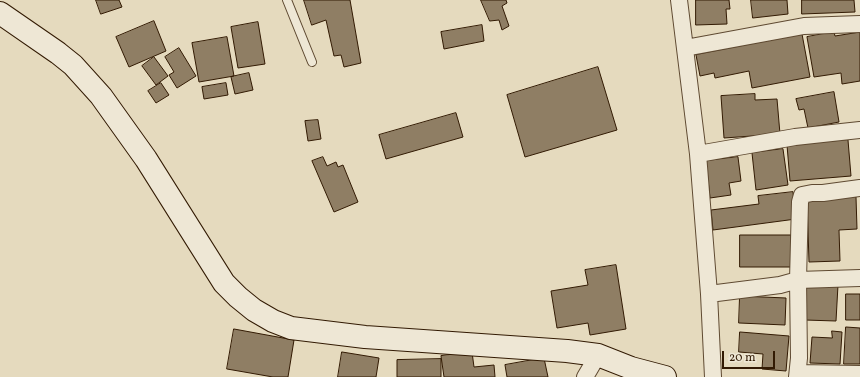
<!DOCTYPE html>
<style>
body{margin:0}
#map{position:relative;width:860px;height:377px;overflow:hidden;background:#e5dabe;font-family:Vollkorn,serif}
canvas{display:block}
.scale{position:absolute;left:722px;top:351px;width:53px;height:18px;box-sizing:border-box;border:2px solid #321a03;border-top:0;padding-left:5px;font-size:12px;line-height:14px;white-space:nowrap;color:#321a03;-webkit-text-stroke:3px #eee7d5;paint-order:stroke}
</style>
<div id="map">
<canvas width="860" height="377"></canvas>
<div class="scale">20 m</div>
</div>
<script>
const ctx = document.querySelector('canvas').getContext('2d');
ctx.lineJoin = 'round';
function fill(path, color) { ctx.fillStyle = color; ctx.fill(path, 'evenodd'); }
function strokePath(path, color, width, dash) { ctx.strokeStyle = color; ctx.lineWidth = width; ctx.lineCap = dash ? 'butt' : 'round'; ctx.setLineDash(dash || []); ctx.stroke(path); }
const building = new Path2D(`
 M96,0H119L122,7L101,14Z
 M304,0H350L361,63L344,67L341,55L334,56L326,20L312,25Z
 M481,0H506L507,3L502,6L509,26L502,30L499,20L490,21Z
 M696,0H729L730,9H726L727,24L696,25Z
 M751,0H787L788,14L753,18Z
 M802,0H854L855,12L802,14Z
 M154,21L166,51L129,67L116,37Z
 M258,22L265,64L238,68L231,27Z
 M482,25L484,41L444,49L441,32Z
 M834,32L835,36L860,32V81L842,84L841,73L814,77L807,37Z
 M802,34L810,77L752,88L749,71L715,78L714,73L700,76L696,55Z
 M227,37L234,76L199,82L192,43Z
 M179,48L196,76L177,88L169,75L174,72L165,57Z
 M154,57L168,76L156,85L142,66Z
 M598,67L617,130L525,157L507,95Z
 M249,73L253,90L235,94L231,77Z
 M161,83L169,95L156,103L148,91Z
 M226,83L228,95L204,99L202,87Z
 M834,92L839,122L808,128L804,109L799,110L796,99Z
 M755,94V100L777,99L780,134L724,138L721,96Z
 M456,113L463,137L386,159L379,135Z
 M318,120L321,139L308,141L305,121Z
 M848,140L851,176L790,181L787,145Z
 M783,149L788,185L756,190L752,153Z
 M323,157L327,166L336,162L338,167L343,165L358,202L334,212L312,161Z
 M738,157L741,181L729,183L731,195L710,198L706,161Z
 M793,192L796,219L713,230L711,210L759,204L758,196Z
 M856,197L857,229L839,230L840,261L809,262L807,199Z
 M740,235H791V267H740Z
 M616,265L626,329L590,335L588,323L557,328L551,291L588,285L585,270Z
 M806,284L838,285L836,321L805,320Z
 M846,294H860V320H846Z
 M740,296L786,298L785,325L739,323Z
 M846,327L860,328V364H844Z
 M234,329L294,340L288,377H273L227,369Z
 M832,331L842,332L840,364L810,363L812,337L832,338Z
 M740,332L789,336L786,371L762,369L763,354L739,352Z
 M342,352L379,358L376,377H338Z
 M472,352L474,367L494,365L495,377H444L441,356Z
 M544,358L548,377H507L505,365Z
 M441,359V377H397V360Z`);
const lane = new Path2D(`
 M287,0L312,62`);
const street = new Path2D(`
 M679,0L698,154L709,294L713,377
 M685,48L804,26L860,24
 M698,154L795,137L860,130
 M709,294L780,285L798,280L860,278
 M798,373L860,374
 M585,377L598,355
 M797,377L799,358L798,280L800,202L802,195L812,193H823L860,188`);
const secondary = new Path2D(`
 M0,13L58,53L73,65L101,96L146,159L224,283L238,297L254,310L273,321L291,328L365,337L567,351L598,355L631,368L665,377`);
fill(building, '#8f7e64');
strokePath(building, '#321a03', 1);
strokePath(lane, '#5f4a32', 10);
strokePath(street, '#5f4a32', 18);
strokePath(secondary, '#321a03', 24);
strokePath(lane, '#eee7d5', 8);
strokePath(street, '#eee7d5', 16);
strokePath(secondary, '#eee7d5', 22);
</script>
